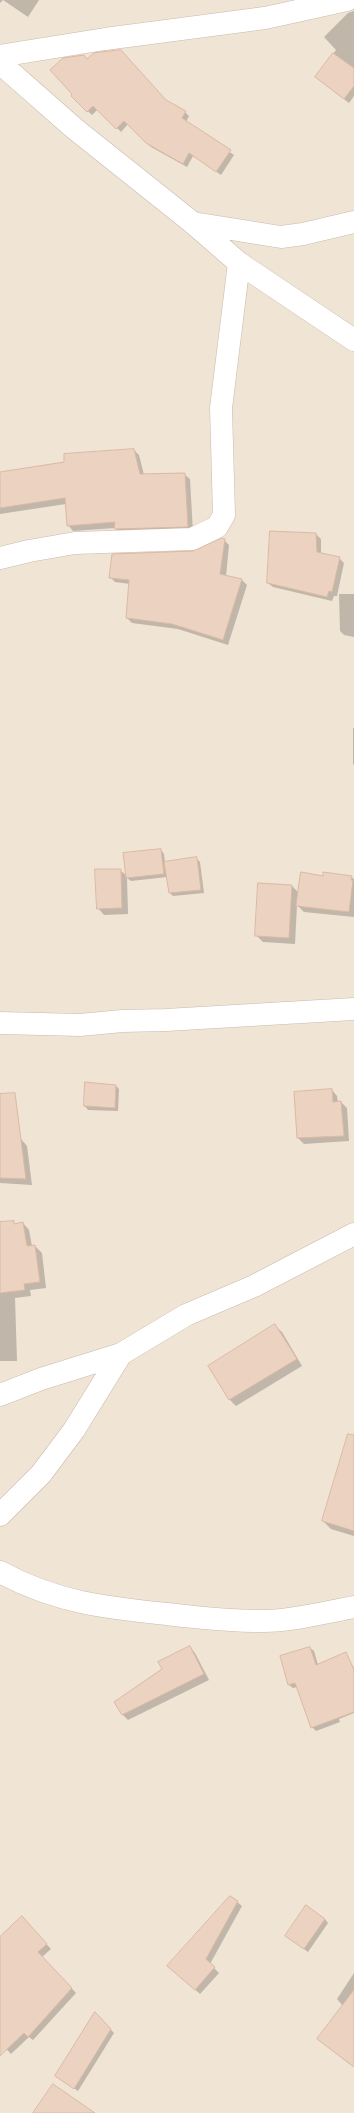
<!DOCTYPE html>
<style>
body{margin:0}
canvas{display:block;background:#faf2e5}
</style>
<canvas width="354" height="2113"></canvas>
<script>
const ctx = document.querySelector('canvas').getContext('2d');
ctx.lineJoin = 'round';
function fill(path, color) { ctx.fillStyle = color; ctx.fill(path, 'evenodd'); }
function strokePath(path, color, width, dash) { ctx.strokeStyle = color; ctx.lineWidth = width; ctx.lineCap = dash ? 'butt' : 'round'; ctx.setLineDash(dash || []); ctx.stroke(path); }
const residential = new Path2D(`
 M0,0H354V2113H0Z`);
const shadow = new Path2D(`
 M0,0H39L28,17L3,0L0,3Z
 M354,11V96L349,103L316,77L336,50L324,37L348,13Z
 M88,60L185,112L189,116L186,122L234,155L221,175L193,156L187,167L151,147L128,124L121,132L98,109L92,115L72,96Z
 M134,450L139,455L144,475L184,474L190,479L193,532L121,534L115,528L73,531L68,525L66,504L0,514V473Z
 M271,532L316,534L321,539V554L339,558L344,563L337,596H334L332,601L273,587L268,583Z
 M224,540L229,545L226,576L242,580L247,585L228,645L178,629L132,623L127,618L130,584L115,582L110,577L193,552Z
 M339,594H354V637L344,635L340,631Z
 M353,728H354V765L353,764Z
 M161,850L164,854L165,863L197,859L200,862L204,893L173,896L170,893L167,877L131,881L127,878L128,914L104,915L98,908L120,870L127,876Z
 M324,877H351L354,879V917L304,912L297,905L295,944L263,942L256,935L292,886L299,893Z
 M86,1083L116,1086L119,1089L118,1111L88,1110L85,1106Z
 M332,1090L337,1096L338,1103L341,1102L347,1108L349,1141L304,1144L298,1138Z
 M0,1138L21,1139L27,1146L32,1185L0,1183Z
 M23,1223L29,1230L32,1246H35L42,1253L46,1288L30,1290L31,1296L15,1298L17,1361H0V1227Z
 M275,1326L282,1332L302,1366L236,1406L230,1400L209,1366Z
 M354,1438V1536L331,1529L323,1521Z
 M190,1647L195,1653L209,1680L128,1720L122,1714L163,1670Z
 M310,1648L314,1651L318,1665L345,1654L354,1668V1713L339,1719L340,1722L316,1731L312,1727L297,1687L293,1688L289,1685L281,1657Z
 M237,1902L242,1906L210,1964L219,1973L200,1994L173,1970Z
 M325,1919L328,1923L308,1952L286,1936Z
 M26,1922L51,1949L42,1957L76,1993L33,2040L29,2037L11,2054L0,2042V1938Z
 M354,1973V2061L351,2065L318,2039L343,2006L337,1999Z
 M95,2013L114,2033L78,2091L56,2076Z`);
const building = new Path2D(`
 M121,50L166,100L186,111L182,118L231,150L216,172L189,153L183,164L146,143L124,121L116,129L93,106L87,112L71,96L72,94L50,70L63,58L84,55L87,59L94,53Z
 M333,53L354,68V86L344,99L315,77Z
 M134,449L140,474L185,473L188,527L114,529L115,522L67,526L65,498L0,508V472L64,462V454Z
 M270,531L316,533L317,552L340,557L332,592L329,591L327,597L267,583Z
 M222,538L225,539L220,574L242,579L223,640L172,624L126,618L129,580L109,578L112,554L193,551Z
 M161,849L164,874L126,878L123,853Z
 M197,857L201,890L169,893L164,862Z
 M95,869H121L122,908L97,909Z
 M301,872L323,876V872L352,876L351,880H353L349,912L296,906Z
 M258,883L292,885L289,938L255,936Z
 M85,1082L116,1085L115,1108L84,1106Z
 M332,1089L333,1102L341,1101L344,1136L297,1138L294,1092Z
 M15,1093L26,1179L0,1178V1094Z
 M14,1221V1224L23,1222L27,1246L35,1245L40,1282L24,1284L25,1290L0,1293V1222Z
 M275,1324L297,1359L229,1400L208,1366Z
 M348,1434L354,1435V1531L322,1521Z
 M190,1646L204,1674L122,1715L114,1702L162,1669L158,1662Z
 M310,1647L316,1665L346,1652L354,1670V1712L311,1728L295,1683L288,1685L280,1656Z
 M230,1896L238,1901L206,1959L215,1967L195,1990L167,1966Z
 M306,1905L325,1919L304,1949L285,1936Z
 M22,1916L47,1944L38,1952L72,1988L28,2037L24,2033L0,2056V1937Z
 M354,1990V2067L317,2039Z
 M95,2012L111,2029L74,2089L55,2076Z
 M53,2084L95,2113H33Z`);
const minor = new Path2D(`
 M0,56L105,39L265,18L347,0
 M0,63L75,129L193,223L239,263L354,340
 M193,223L281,237L303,234L354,222
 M0,558L29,551L75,543L192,539L217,527L224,515L221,408L239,263
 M0,1023L80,1025L122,1021L166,1020L354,1009
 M0,1395L41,1379L121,1354L186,1315L254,1286L354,1234
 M0,1515L41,1474L74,1430L121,1354
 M0,1572C55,1602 106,1608 167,1614C199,1618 232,1621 264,1621C294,1621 325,1612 354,1607`);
fill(residential, '#f0e4d4');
fill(shadow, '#0003');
fill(building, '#ecd2c0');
strokePath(building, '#ddb9a2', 1);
strokePath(minor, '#cabaad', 23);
strokePath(minor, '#fff', 22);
</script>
